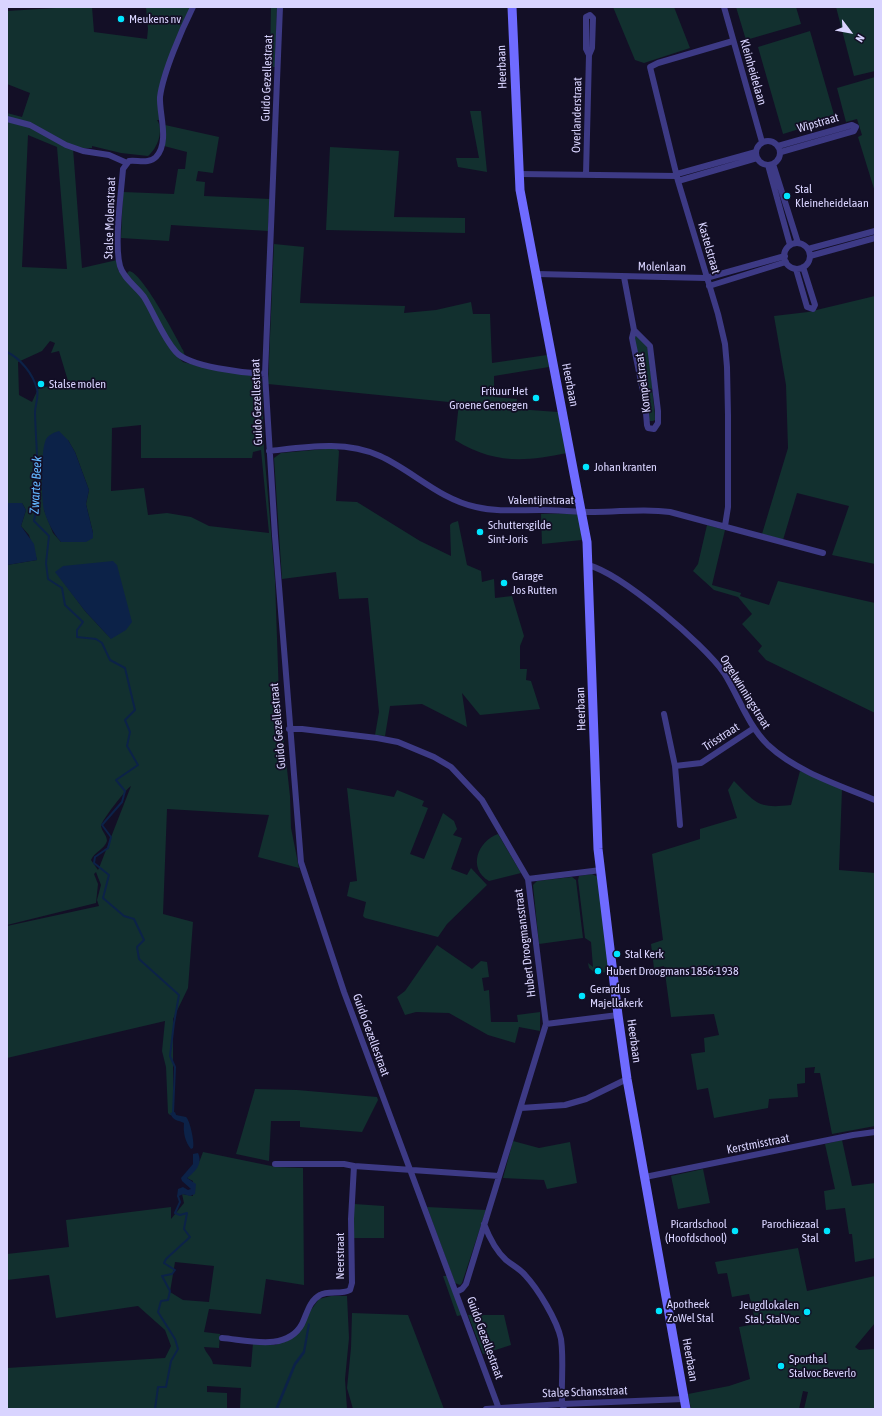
<!DOCTYPE html>
<style>
body{margin:0}
#map{position:relative;width:882px;height:1416px;overflow:hidden;background:#130f26;font-family:"Asap Condensed",sans-serif}
canvas{display:block}
.frame{position:absolute;inset:0;border:8px solid #d9d4ff;pointer-events:none}
.north{position:absolute;left:830px;top:12px;width:40px;height:40px;-webkit-text-stroke:3px #130f26;paint-order:stroke;rotate:122deg;font-size:11px;font-weight:700;line-height:16px;text-align:center;color:#d9d4ff}
.north::after{content:'';display:block;margin:auto;width:14px;height:18px;background:#d9d4ff;clip-path:polygon(50% 0,100% 100%,50% 72%,0 100%)}
</style>
<div id="map">
<canvas width="882" height="1416"></canvas>
<div class="frame"></div>
<div class="north">N</div>
</div>
<script>
const ctx = document.querySelector('canvas').getContext('2d');
ctx.lineJoin = 'round';
function fill(path, color) { ctx.fillStyle = color; ctx.fill(path, 'evenodd'); }
function strokePath(path, color, width, dash) { ctx.strokeStyle = color; ctx.lineWidth = width; ctx.lineCap = dash ? 'butt' : 'round'; ctx.setLineDash(dash || []); ctx.stroke(path); }
function drawText(font, color, halo, rows, align = 'center') {
  ctx.font = font + ' "Asap Condensed",sans-serif'; ctx.lineWidth = 3.5; ctx.setLineDash([]); ctx.textBaseline = 'middle'; ctx.strokeStyle = halo; ctx.fillStyle = color; for (const [text, x, y, turn = 0] of rows) {
    ctx.save(); ctx.translate(x, y); ctx.rotate((+turn || 0) * Math.PI / 180); ctx.textAlign = isNaN(turn) ? turn : align; if (halo) ctx.strokeText(text, 0, 0); ctx.fillText(text, 0, 0); ctx.restore();
  }
}
const green = new Path2D(`
 M72,7H92L94,32L147,39L148,29L146,7H191L161,86L159,120H157C164,130 158,148 148,156L121,153L92,146V148H73L82,268L117,260L118,270L124,277L129,271C142,272 176,337 183,350L185,356L180,359L183,362L210,369L260,376L262,380L264,449L275,580L279,697L290,796L291,828L299,868L258,857L269,815L167,809L163,914L193,922L188,988L173,1019V1113L178,1116L170,1115L168,1113L166,1067L162,1051L165,1021L7,1058V926L99,906L97,900L101,885L96,872L94,874L98,884L96,903L7,925V565L37,560L29,535L21,526L26,510L22,503H7V113L22,117L30,93L7,84V11ZM28,135L57,147L67,269L22,267ZM50,341L55,343L51,353L59,351L68,381L38,389L32,402L19,395L18,362L42,351ZM141,425V458H252L253,452L261,450L269,533L209,526L191,517L167,513L148,515L144,488L111,491L112,428ZM68,440L75,452L89,490L86,504L93,533L61,542L53,533L44,510ZM56,572L111,639L85,611ZM131,786L99,868L98,870L91,860C95,851 104,850 107,841C107,835 102,832 101,826C101,821 127,788 131,786Z
 M271,7H277L275,67H270Z
 M613,7H674L690,48L644,63L635,60Z
 M736,7H796L801,24L746,40Z
 M836,7H875V71L854,76Z
 M810,31L835,118L783,134L758,47Z
 M875,77V192L858,137L862,135L857,119L846,122L837,88Z
 M470,111H481L487,172L458,167L456,158H479Z
 M165,125L219,137L213,173L198,171L196,181L205,182L204,196L270,199L268,231L171,225L169,241L121,238L123,192L174,194L178,169H185L187,152L164,146Z
 M330,147L399,151L394,217L465,218V233L326,230Z
 M274,244L304,247L300,303L405,306L404,313L436,310L471,302L473,314H490L492,363L547,355L549,367L494,376V397L517,399L516,409L558,412L567,453C524,462 494,464 455,440L459,403L268,384Z
 M875,296V564L832,555L849,506L797,493L783,540L762,534L788,448L786,385L774,316L808,312Z
 M636,335L647,345C650,363 652,380 653,398C654,405 655,412 655,420L653,421H649L634,337Z
 M336,448L339,451L336,501L357,502L420,541L451,556L450,525L452,523L458,521L467,565L481,571L482,582L494,579L495,598L512,596L524,636L520,646V669H527L526,680L531,681L540,709L480,715L462,693L467,727L422,704L390,706L385,736L375,735L379,712L368,598L339,599L336,572L282,579L274,458L281,453Z
 M578,513L582,540L542,544L541,514Z
 M707,525L725,530L712,585L741,593L740,596L769,605L778,581L875,603V713L766,660L758,651L762,646L742,624L752,614L738,597L714,590L693,571L698,564Z
 M800,771L842,789L839,870L875,873V1126L832,1134L820,1073H814L815,1067L805,1068V1083L797,1084L798,1097L769,1099L768,1108L714,1118L708,1088L697,1090L691,1054L705,1052L704,1038L719,1035L714,1014L671,1017L664,966L654,968L651,944L663,940L652,854L700,839V829L737,818L728,790L734,781C756,803 758,809 791,805Z
 M347,788L394,797L397,790L424,801L422,806L428,808L410,854L424,859L443,813L454,821L457,829L453,835L462,838L451,869L467,875L471,868L487,885L447,924L438,937L365,918L363,916L366,902L347,896L350,882L357,881Z
 M498,834L521,873L489,881C467,868 478,841 498,834Z
 M592,874L598,877L610,972L595,973L589,968L588,963L593,967L591,942L585,938L578,880L579,876Z
 M572,877L576,880L583,938L539,944L533,885L537,881Z
 M437,945L472,969L481,961L487,962L489,977L482,978L484,991L489,990L491,1022H518L517,1015L540,1012V1031L519,1027L515,1043L488,1035L449,1013L416,1012L405,1015L397,997L405,991Z
 M255,1089L297,1090L377,1097L378,1100L362,1132L300,1127V1121H271L269,1161L236,1154Z
 M842,1140L852,1186L875,1183V1258L855,1262L852,1234H849L845,1208L826,1210L824,1191L835,1189L825,1144Z
 M513,1141L539,1148L570,1142L577,1183L547,1189L544,1180L503,1178Z
 M203,1152L276,1167L303,1168L304,1285L266,1279L261,1314L209,1309L204,1332L220,1334L219,1348L204,1347C206,1354 212,1357 213,1364L251,1367L253,1343L275,1345L289,1340L319,1299L331,1296H347L349,1338L345,1379L347,1409H7V1368L165,1358L171,1346L165,1330L138,1306L56,1318L49,1275L7,1280V1254L69,1247L66,1220L171,1207V1219L184,1203L182,1194L193,1196V1181L187,1178L200,1160ZM175,1262L214,1266L209,1302L183,1300L170,1292ZM207,1386L241,1388L240,1409L227,1408V1393L207,1392Z
 M703,1169L710,1203L678,1209L671,1176Z
 M354,1204L384,1206V1238H353Z
 M427,1207L486,1210L462,1283L460,1285L455,1283Z
 M798,1248L807,1291L875,1276V1323L855,1347L859,1350L875,1349V1409H804L808,1392L803,1391L799,1409H691L688,1394L729,1386L750,1379L739,1327L756,1324L749,1294L732,1297L727,1273L718,1274L715,1262Z
 M443,1276H447L462,1315L457,1316Z
 M352,1313L408,1315L444,1409H353L347,1388L351,1348Z
 M468,1315H504L511,1345L483,1354Z`);
const water = new Path2D(`
 M59,431L68,440L75,452L89,490L86,504L93,533V538L86,542H61C53,533 47,521 44,510C41,497 41,454 45,442C47,435 53,433 59,431Z
 M7,503H22L26,510L21,526L34,544L37,560L7,565Z
 M113,561L117,565L132,622L126,630L111,639L85,611L55,572L63,566Z
 M175,1112L176,1115C179,1116 183,1116 186,1117C190,1120 195,1144 193,1148L191,1149C185,1142 183,1132 184,1123C178,1120 173,1121 170,1113Z
 M198,1153C203,1164 195,1172 187,1178L196,1184L195,1194L190,1196L183,1194L177,1197L178,1189L183,1187L188,1190L191,1189L182,1181L181,1178L193,1164V1154Z
 M308,1323L310,1324L305,1353L296,1365L278,1409H275L294,1363L303,1351Z`);
const stream = new Path2D(`
 M7,352C21,359 33,374 37,389C39,397 35,405 35,413C36,450 41,485 34,521L49,536L46,563L48,579L62,588L65,605L83,622L77,630V637L96,639L102,643L110,660L125,668L135,710L125,720L130,732L127,746L138,765L116,780L125,791L122,802L102,825L111,837L108,848L95,857L94,863L109,875L103,898L124,916L134,919L144,940L137,947L139,959L179,995L174,1023L170,1056L175,1067L173,1113
 M155,1409L158,1387H166L171,1361L178,1349L175,1339L158,1312L161,1301L168,1300L170,1291L162,1276L172,1274L175,1270L164,1263L166,1259L190,1237L184,1229L187,1213L180,1215L175,1213L180,1202L178,1196`);
const street = new Path2D(`
 M193,7C182,29 163,73 160,97C159,114 170,142 156,157C149,164 138,160 129,161L123,169C121,194 114,244 120,266C123,278 137,287 144,297C155,315 162,336 176,352C189,367 245,373 265,374
 M280,7L265,374L275,536L301,862L344,992L499,1409
 M724,7L762,142
 M7,119L30,125L66,145L83,151L109,155L127,163
 M756 153a12 12 0 1 1 24 0a12 12 0 1 1-24 0Z
 M778,146L852,125L856,127L854,131L781,152
 M773,164L798,243
 M768,165L790,245
 M519,174L677,176
 M586,174L589,55L592,48L593,18L590,15L586,17V49L589,55
 M677,174L756,152
 M678,181L757,158
 M784 256a13 13 0 1 1 26 0a13 13 0 1 1-26 0Z
 M808,249L875,231
 M810,256L875,238
 M796,269L807,307L813,309L815,305L803,267
 M537,274L706,278L785,256
 M624,277L634,330L632,338L645,401L647,425L648,428L654,429L658,423V411L650,346L634,330
 M709,286L786,262
 M269,451C306,447 345,440 380,456C413,471 439,499 476,507C497,512 518,510 540,510C558,510 576,512 594,512C620,512 645,508 670,512L823,553
 M725,526L728,507V415L727,367L725,344L718,314L678,181L650,67L658,63L733,41
 M588,565C622,574 704,644 724,673C739,697 747,724 768,745C797,772 839,785 875,800
 M664,714L675,766L680,825
 M289,729H302L377,738L398,742L434,757L451,767L482,800L528,879L546,1024L466,1284L462,1289L456,1292
 M675,766L701,763L754,728
 M528,879L601,870
 M546,1024L618,1015
 M521,1108L565,1105L586,1099L627,1079
 M275,1164H344L354,1166
 M645,1177L853,1135L875,1132
 M484,1224C489,1237 495,1250 506,1260C512,1265 520,1269 525,1275C538,1289 557,1320 561,1339C564,1360 561,1382 562,1404L564,1409
 M222,1338C247,1340 287,1352 302,1324C307,1314 309,1301 320,1295C328,1290 341,1295 350,1290L352,1283L351,1219L354,1166L499,1176
 M486,1409L562,1404L684,1399`);
const secondary = new Path2D(`
 M512,7L520,190L587,542L598,849L618,1015L627,1079L686,1409`);
const markers = [
 [121,19,4,"#00e5ff"],
 [787,196,4,"#00e5ff"],
 [41,384,4,"#00e5ff"],
 [536,398,4,"#00e5ff"],
 [586,467,4,"#00e5ff"],
 [480,532,4,"#00e5ff"],
 [504,583,4,"#00e5ff"],
 [617,954,4,"#00e5ff"],
 [598,971,4,"#00e5ff"],
 [582,996,4,"#00e5ff"],
 [735,1231,4,"#00e5ff"],
 [827,1231,4,"#00e5ff"],
 [659,1311,4,"#00e5ff"],
 [807,1312,4,"#00e5ff"],
 [781,1366,4,"#00e5ff"]
];
const poiNames = [
 ["Meukens nv",129,19],
 ["Stal",795,189],
 ["Kleineheidelaan",795,203],
 ["Stalse molen",49,384],
 ["Frituur Het",528,391,"right"],
 ["Groene Genoegen",528,405,"right"],
 ["Johan kranten",594,467],
 ["Schuttersgilde",488,525],
 ["Sint-Joris",488,539],
 ["Garage",512,576],
 ["Jos Rutten",512,590],
 ["Stal Kerk",625,954],
 ["Hubert Droogmans 1856-1938",606,971],
 ["Gerardus",590,989],
 ["Majellakerk",590,1003],
 ["Picardschool",727,1224,"right"],
 ["(Hoofdschool)",727,1238,"right"],
 ["Parochiezaal",819,1224,"right"],
 ["Stal",819,1238,"right"],
 ["Apotheek",667,1304],
 ["ZoWel Stal",667,1318],
 ["Jeugdlokalen",799,1305,"right"],
 ["Stal, StalVoc",799,1319,"right"],
 ["Sporthal",789,1359],
 ["Stalvoc Beverlo",789,1373]
];
const streetNames = [
 ["Heerbaan",502,67,-92],
 ["Kleinheidelaan",753,72,74],
 ["Guido Gezellestraat",267,78,-88],
 ["Overlanderstraat",577,115,-89],
 ["Wipstraat",818,123,-16],
 ["Stalse Molenstraat",110,218,-88],
 ["Kastelstraat",709,248,74],
 ["Molenlaan",662,267,1],
 ["Kompelstraat",643,383,-97],
 ["Heerbaan",570,385,79],
 ["Guido Gezellestraat",257,402,-92],
 ["Valentijnstraat",541,500],
 ["Orgelwinningstraat",745,692,58],
 ["Heerbaan",581,709,-92],
 ["Guido Gezellestraat",278,726,-95],
 ["Trisstraat",721,737,-33],
 ["Hubert Droogmansstraat",525,943,-97],
 ["Guido Gezellestraat",371,1035,70],
 ["Heerbaan",634,1041,82],
 ["Kerstmisstraat",758,1144,-11],
 ["Neerstraat",340,1256,-90],
 ["Guido Gezellestraat",485,1338,70],
 ["Heerbaan",690,1360,80],
 ["Stalse Schansstraat",585,1392,-2]
];
const waterNames = [
 ["Zwarte Beek",36,485,-87]
];
fill(green, '#12302f');
fill(water, '#0c2248');
strokePath(stream, '#0c2248', 2);
strokePath(street, '#3d3a85', 6);
strokePath(secondary, '#6f6bff', 9);
for (const [x, y, r, color] of markers) { const dot = new Path2D(); dot.arc(x, y, r, 0, 2 * Math.PI); ctx.fillStyle = color; ctx.fill(dot); strokePath(dot, '#130f26', 1.5); }
drawText('12px', '#d9d4ff', '#130f26', poiNames, 'left');
drawText('12px', '#d9d4ff', '#130f26', streetNames);
drawText('italic 13px', '#62b6ff', '#130f26', waterNames);
</script>
